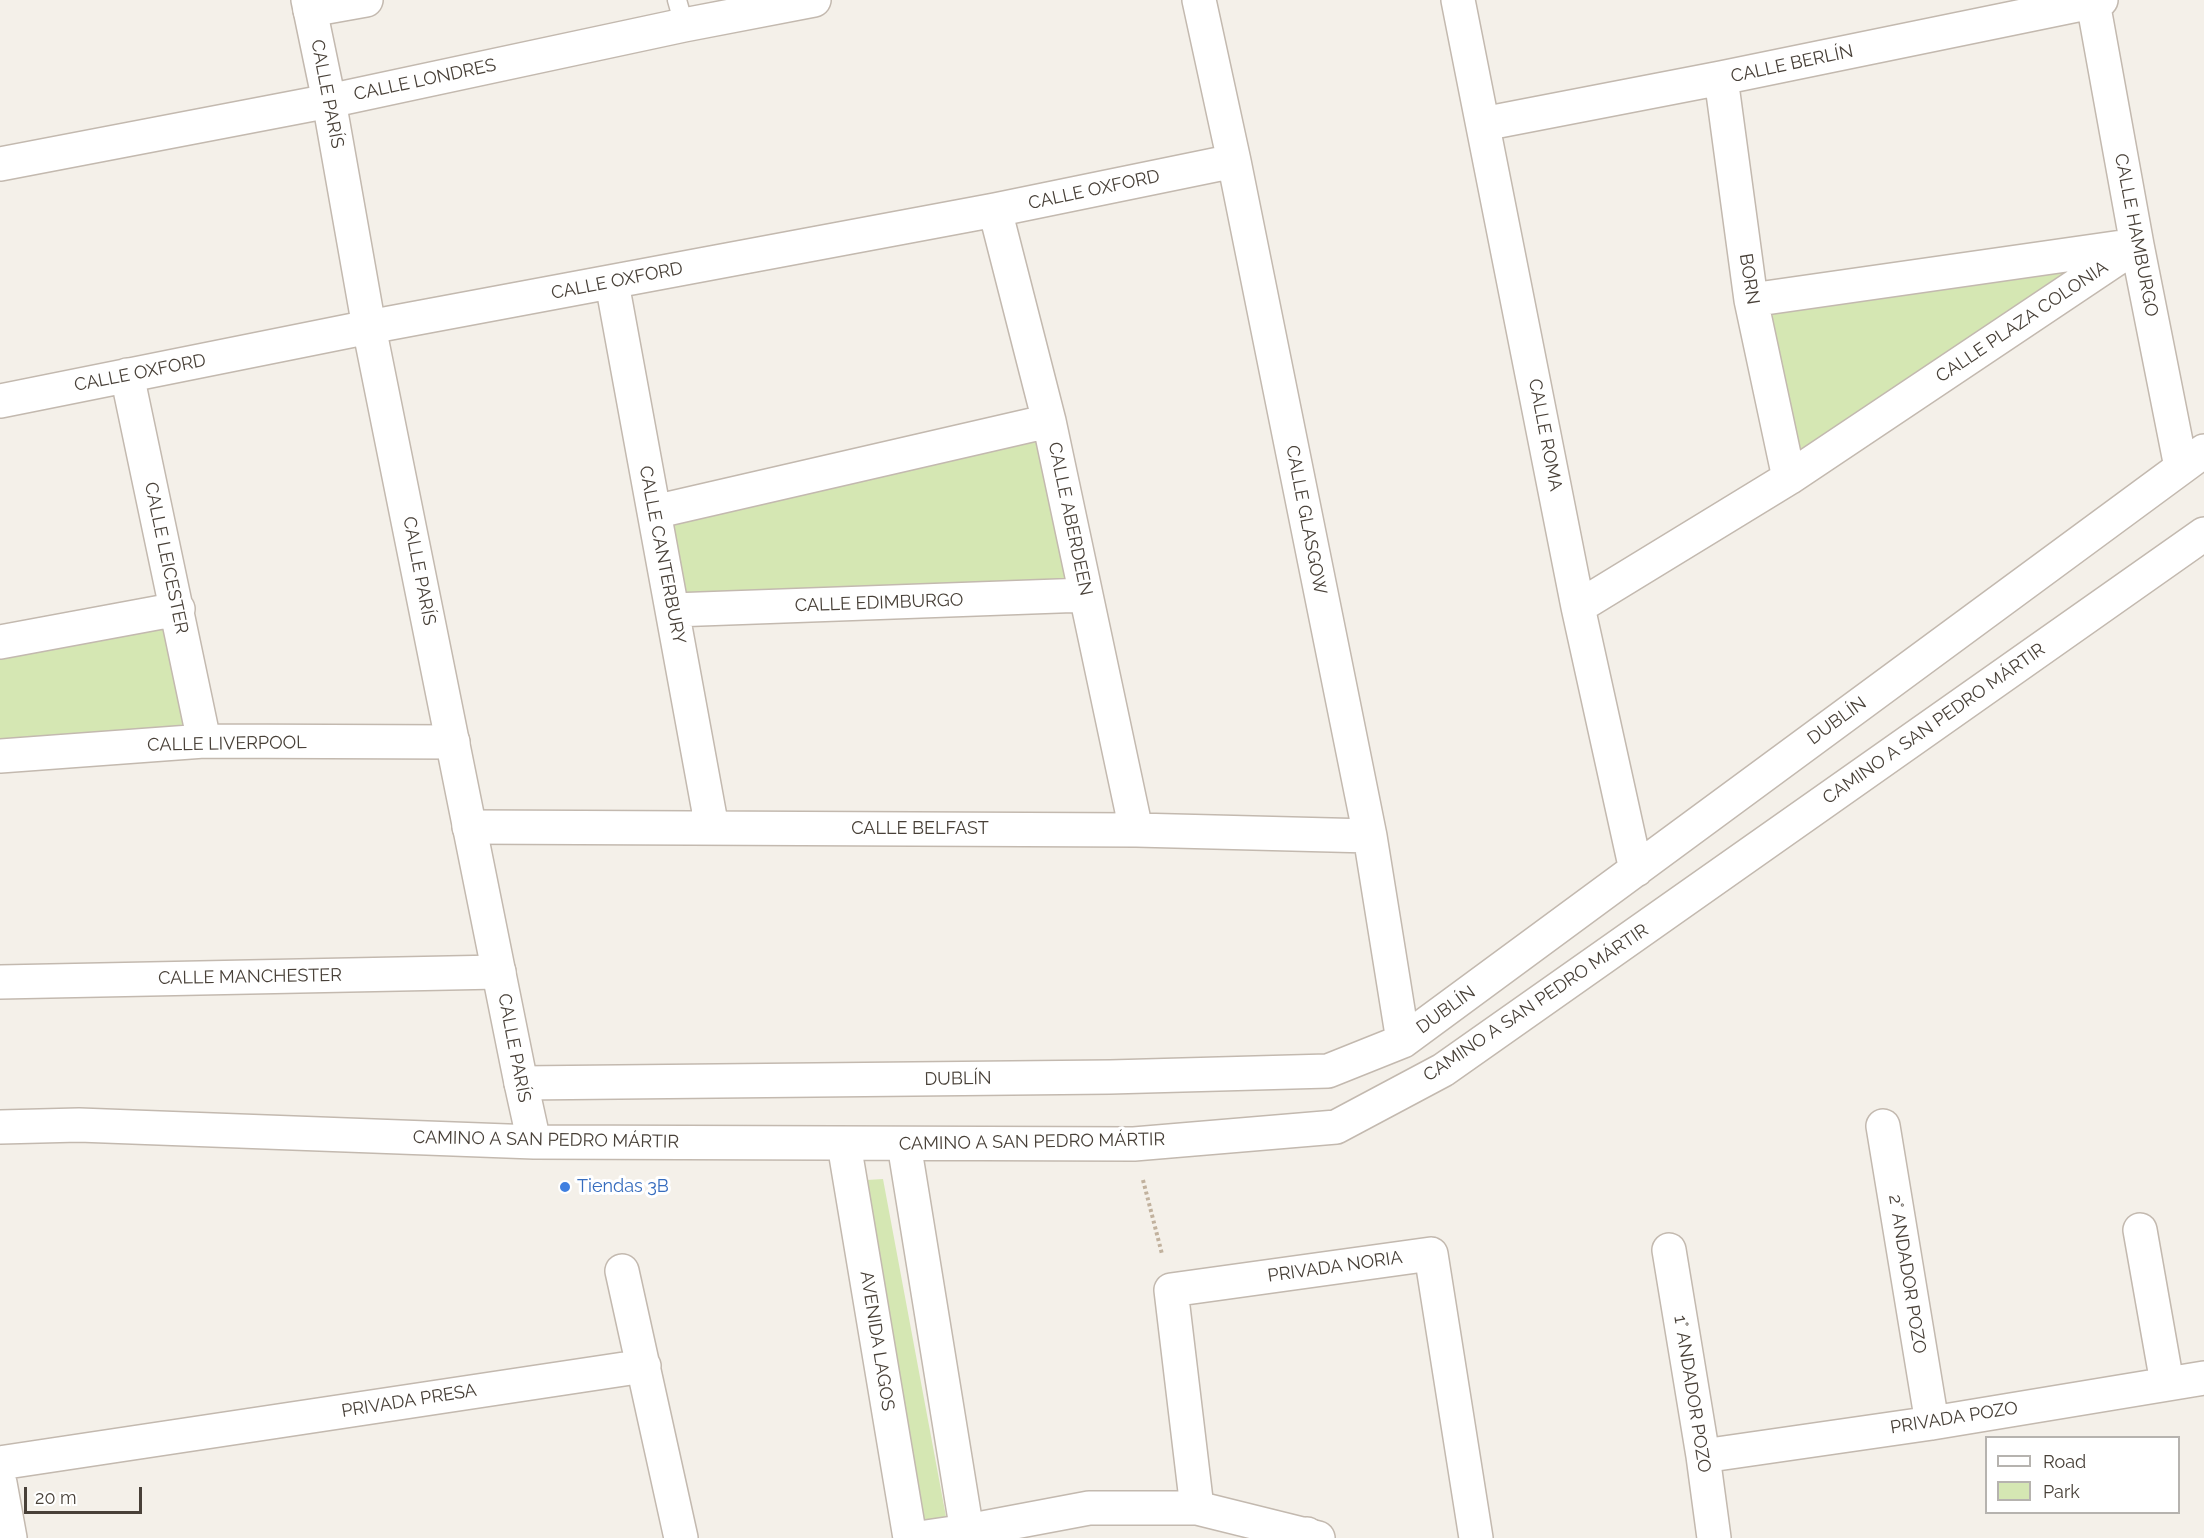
<!DOCTYPE html>
<meta charset="utf-8">
<style>
body{margin:0}
#map{position:relative;width:2204px;height:1538px;overflow:hidden;background:#f4f0e9;font-family:Raleway,sans-serif}
canvas{display:block}
.legend{position:absolute;left:1985px;top:1436px;width:195px;height:78px;box-sizing:border-box;background:#fff;border:2px solid #b6b3af;margin:0;padding:8px 10px;list-style:none;font-size:18px;color:#484038}
.legend li{display:flex;align-items:center;gap:12px;height:30px}
.legend b{width:30px;border:2px solid #b6b3af}
.scale{position:absolute;left:24px;top:1487px;width:118px;height:27px;box-sizing:border-box;border:3px solid #484038;border-top:0;padding-left:8px;font-size:18px;line-height:21px;white-space:nowrap;color:#484038;-webkit-text-stroke:4px #fff;paint-order:stroke}
</style>
<div id="map">
<canvas width="2204" height="1538"></canvas>
<ul class="legend">
<li><b style="height:8px;background:#fff"></b>Road</li>
<li><b style="height:16px;background:#d5e7b3"></b>Park</li>
</ul>
<div class="scale">20 m</div>
</div>
<script>
const ctx = document.querySelector('canvas').getContext('2d');
ctx.lineJoin = 'round';
function fill(path, color) { ctx.fillStyle = color; ctx.fill(path, 'evenodd'); }
function strokePath(path, color, width, dash) { ctx.strokeStyle = color; ctx.lineWidth = width; ctx.lineCap = dash ? 'butt' : 'round'; ctx.setLineDash(dash || []); ctx.stroke(path); }
function drawText(font, color, halo, rows, align = 'center') {
  ctx.font = font + ' Raleway,sans-serif'; ctx.lineWidth = 6; ctx.setLineDash([]); ctx.textBaseline = 'middle'; ctx.strokeStyle = halo; ctx.fillStyle = color; for (const [text, x, y, turn = 0] of rows) {
    ctx.save(); ctx.translate(x, y); ctx.rotate((+turn || 0) * Math.PI / 180); ctx.textAlign = isNaN(turn) ? turn : align; if (halo) ctx.strokeText(text, 0, 0); ctx.fillText(text, 0, 0); ctx.restore();
  }
}
const green = new Path2D(`
 M2137,245L1789,478L1751,300Z
 M1046,431L1077,589L680,602L665,521Z
 M178,609L204,741L0,756V642Z
 M883,1179L950,1538H922L867,1180Z`);
const path = new Path2D(`
 M1143,1180L1162,1254`);
const service = new Path2D(`
 M677,0L684,25`);
const minor = new Path2D(`
 M1199,0L1234,161L1370,836L1403,1041
 M1458,0L1578,607L1636,870
 M2093,2L2137,245L2181,467
 M310,10L366,0
 M1721,78L1751,300L1789,478
 M1483,124L1721,78L2101,0
 M0,164L329,101L684,25L814,0
 M995,210L1049,421L1136,830
 M612,283L712,828
 M1751,300L2129,246
 M127,375L204,741
 M0,401L369,327L995,210L1234,161
 M654,512L1049,421
 M1578,607L1789,478L2137,245
 M673,610L1086,595
 M0,642L178,609
 M0,756L204,741L453,742
 M469,827L1136,830L1370,836
 M0,982L499,972
 M521,1083L1110,1077L1328,1071L1403,1041L2204,451
 M1883,1126L1932,1423
 M2140,1230L2167,1383
 M1669,1250L1703,1456L1714,1538
 M622,1271L681,1538
 M1703,1456L1932,1423L2204,1378
 M0,1463L644,1366
 M0,1483L10,1538
 M1197,1508L1171,1290L1431,1254L1476,1538
 M919,1538L967,1531L1089,1508H1197L1318,1538`);
const tertiary = new Path2D(`
 M308,0L329,101L369,327L521,1083L534,1142
 M0,1127L79,1125L534,1142L1134,1144L1336,1127L1443,1070L2204,534
 M844,1144L910,1538
 M904,1144L968,1538
 M1306,1538L1307,1534`);
const markers = [
 [565,1187,6,"#3f7fe0"]
];
const streetNames = [
 ["CALLE BERLÍN",1792,64,-12],
 ["CALLE LONDRES",425,80,-12],
 ["CALLE PARÍS",327,94,79],
 ["CALLE OXFORD",1094,190,-12],
 ["CALLE HAMBURGO",2136,235,79],
 ["BORN",1749,279,81],
 ["CALLE OXFORD",617,281,-11],
 ["CALLE PLAZA COLONIA",2022,322,-34],
 ["CALLE OXFORD",140,373,-11],
 ["CALLE ROMA",1545,435,79],
 ["CALLE ABERDEEN",1070,519,78],
 ["CALLE GLASGOW",1306,520,79],
 ["CALLE CANTERBURY",662,555,79],
 ["CALLE LEICESTER",166,558,78],
 ["CALLE PARÍS",419,571,79],
 ["CALLE EDIMBURGO",879,603,-2],
 ["DUBLÍN",1837,721,-36],
 ["CAMINO A SAN PEDRO MÁRTIR",1934,724,-35],
 ["CALLE LIVERPOOL",227,744,-1],
 ["CALLE BELFAST",920,829],
 ["CALLE MANCHESTER",250,977,-1],
 ["CAMINO A SAN PEDRO MÁRTIR",1536,1003,-34],
 ["DUBLÍN",1446,1010,-36],
 ["CALLE PARÍS",514,1048,79],
 ["DUBLÍN",958,1079,-1],
 ["CAMINO A SAN PEDRO MÁRTIR",546,1140,1],
 ["CAMINO A SAN PEDRO MÁRTIR",1032,1142,-1],
 ["PRIVADA NORIA",1335,1267,-8],
 ["2° ANDADOR POZO",1907,1274,81],
 ["AVENIDA LAGOS",877,1341,81],
 ["1° ANDADOR POZO",1692,1394,81],
 ["PRIVADA PRESA",409,1401,-9],
 ["PRIVADA POZO",1954,1418,-9]
];
const shopNames = [
 ["Tiendas 3B",577,1187]
];
fill(green, '#d5e7b3');
strokePath(service, '#c3b9af', 21);
strokePath(minor, '#c3b9af', 36);
strokePath(tertiary, '#c3b9af', 36);
strokePath(path, '#c1b19d', 4, [3, 3]);
strokePath(service, '#fff', 18);
strokePath(minor, '#fff', 33);
strokePath(tertiary, '#fff', 33);
for (const [x, y, r, color] of markers) { const dot = new Path2D(); dot.arc(x, y, r, 0, 2 * Math.PI); ctx.fillStyle = color; ctx.fill(dot); strokePath(dot, '#fff', 2); }
drawText('18px', '#484038', '#fff', streetNames);
drawText('18px', '#366cbe', '#fff', shopNames, 'left');
</script>
